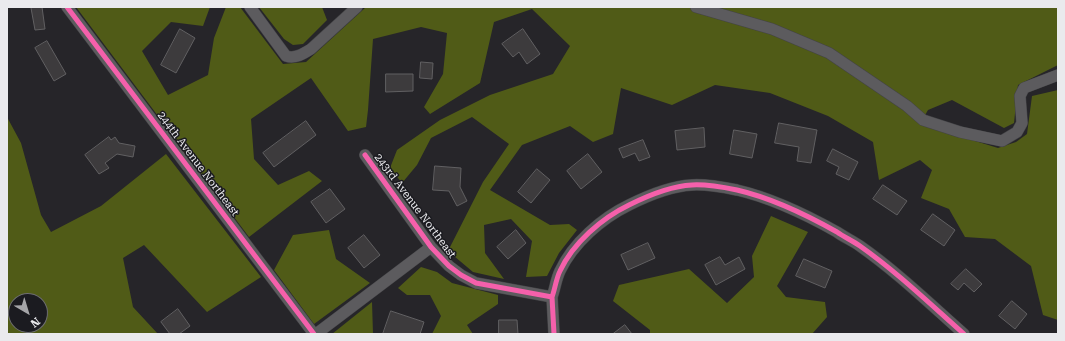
<!DOCTYPE html>
<style>
body{margin:0}
#map{position:relative;width:1065px;height:341px;overflow:hidden;background:#262529;font-family:"Roboto Serif",serif}
canvas{display:block}
.frame{position:absolute;inset:0;border:8px solid #eaeaed;pointer-events:none}
.north{position:absolute;left:8px;top:293px;width:40px;height:40px;box-sizing:border-box;background:#1b1b20;border:1px solid #6e6e72;border-radius:50%;rotate:142deg;font-size:11px;font-weight:700;line-height:16px;text-align:center;color:#eaeaed}
.north::after{content:'';display:block;margin:auto;width:14px;height:18px;background:#a5a5a8;clip-path:polygon(50% 0,100% 100%,50% 72%,0 100%)}
</style>
<div id="map">
<canvas width="1065" height="341"></canvas>
<div class="frame"></div>
<div class="north">N</div>
</div>
<script>
const ctx = document.querySelector('canvas').getContext('2d');
ctx.lineJoin = 'round';
function fill(path, color) { ctx.fillStyle = color; ctx.fill(path, 'evenodd'); }
function strokePath(path, color, width, dash) { ctx.strokeStyle = color; ctx.lineWidth = width; ctx.lineCap = dash ? 'butt' : 'round'; ctx.setLineDash(dash || []); ctx.stroke(path); }
function drawText(font, color, halo, rows, align = 'center') {
  ctx.font = font + ' "Roboto Serif",serif'; ctx.lineWidth = 3; ctx.setLineDash([]); ctx.textBaseline = 'middle'; ctx.strokeStyle = halo; ctx.fillStyle = color; for (const [text, x, y, turn = 0] of rows) {
    ctx.save(); ctx.translate(x, y); ctx.rotate((+turn || 0) * Math.PI / 180); ctx.textAlign = isNaN(turn) ? turn : align; if (halo) ctx.strokeText(text, 0, 0); ctx.fillText(text, 0, 0); ctx.restore();
  }
}
const forest = new Path2D(`
 M76,7H210L203,26L171,22L142,51L168,95L208,75L214,38L226,7H240L283,64L306,62L366,7H1058V65L1018,85L1014,123L1004,128L952,100L928,110L920,124L998,148L1016,142L1027,134L1032,96L1058,90V320L1043,315L1031,266L995,239L965,237L949,209L921,198L932,170L920,160L879,180L873,142L828,116L770,93L715,85L672,105L621,88L613,134L593,142L570,126L522,145L490,190L550,225L569,224L577,230L559,253L547,276L526,277L532,241L511,219L484,225L485,253L504,279L473,272L448,251L483,182L509,144L472,117L431,138L417,165L402,183L390,168L397,150L440,120L490,95L553,74L570,46L532,9L494,22L480,83L430,114L424,107L443,74L447,33L421,27L373,39L368,110L366,127L348,131L311,78L251,119L254,159L278,185L309,171L322,181L249,237Z
 M259,7H322L327,20L303,44L293,45L284,39Z
 M7,117L21,143L41,215L51,232L101,206L166,154L261,277L207,312L144,245L123,258L133,307L158,334H7ZM16,301H40V325H16Z
 M771,216L808,232L777,286L786,297L825,302L827,317L812,334H650V330L613,301L619,285L689,269L727,303L754,277L752,256Z
 M329,230L336,259L370,283L314,324L274,270L293,235Z
 M421,267L437,272L452,283L498,295V304L467,325L473,334H432L441,316L430,295H407L398,288Z
 M372,302L373,334H332Z`);
const building = new Path2D(`
 M37,7H42L45,29L35,30L31,8Z
 M180,29L195,38L176,73L161,65Z
 M523,29L540,54L527,64L519,52L513,57L502,44Z
 M47,41L66,74L54,81L35,48Z
 M421,62L433,63L432,79L420,78Z
 M386,74H413V91L386,92Z
 M306,121L316,135L274,167L263,153Z
 M779,123L817,130L811,163L797,161L799,147L775,143Z
 M704,128L705,147L677,150L675,131Z
 M734,130L757,134L752,158L730,154Z
 M109,137L111,140L115,137L119,143L135,146L133,157L117,154L105,163L109,168L99,174L85,155Z
 M643,140L650,157L639,161L635,153L623,158L619,149Z
 M833,149L858,162L849,180L836,174L839,167L827,161Z
 M588,154L602,172L581,189L567,171Z
 M435,166L461,168L460,187L467,201L457,206L449,191L433,190Z
 M537,169L550,180L531,203L518,192Z
 M883,185L907,201L897,215L873,199Z
 M330,189L345,209L326,223L311,202Z
 M933,214L955,230L944,246L921,230Z
 M516,230L526,243L508,259L497,247Z
 M364,235L380,255L364,268L348,248Z
 M648,243L655,258L628,270L621,255Z
 M720,257L725,265L739,257L745,269L716,285L705,265Z
 M804,259L832,271L825,288L796,276Z
 M966,269L982,284L974,292L964,283L958,290L951,284Z
 M1012,301L1027,314L1015,329L999,316Z
 M178,309L190,326L179,334H170L161,322Z
 M391,311L424,322L420,334H383Z
 M499,320H517L518,334H499Z
 M625,325L632,334H613Z`);
const minor = new Path2D(`
 M67,7L314,334
 M250,7L286,56C295,59 303,54 311,49L357,7
 M696,7L772,29L829,53L907,106L923,120L960,132L1002,141L1017,132L1022,123L1020,96L1024,88L1058,75
 M365,155L431,247L449,266L461,275L476,283L552,297L554,334
 M552,297C555,289 556,279 560,271C573,243 602,218 629,205C647,196 671,186 692,185C707,184 722,187 737,190C772,198 805,214 837,232C844,237 853,241 860,246C897,272 930,304 964,334
 M316,334L431,247`);
const cycleway = new Path2D(`
 M67,7L314,334
 M365,155L431,247L449,266L461,275L476,283L552,297L554,334
 M552,297C555,289 556,279 560,271C573,243 602,218 629,205C647,196 671,186 692,185C707,184 722,187 737,190C772,198 805,214 837,232C844,237 853,241 860,246C897,272 930,304 964,334`);
const streetNames = [
 ["244th Avenue Northeast",198,164,53],
 ["243rd Avenue Northeast",415,206,53]
];
fill(forest, '#505b17');
fill(building, '#3d3b3d');
strokePath(building, '#616062', 1);
strokePath(minor, '#434346', 12);
strokePath(minor, '#5c5b5e', 11);
strokePath(cycleway, '#f560ab', 5);
drawText('11px', '#eaeaed', '#1b1b20', streetNames);
</script>
